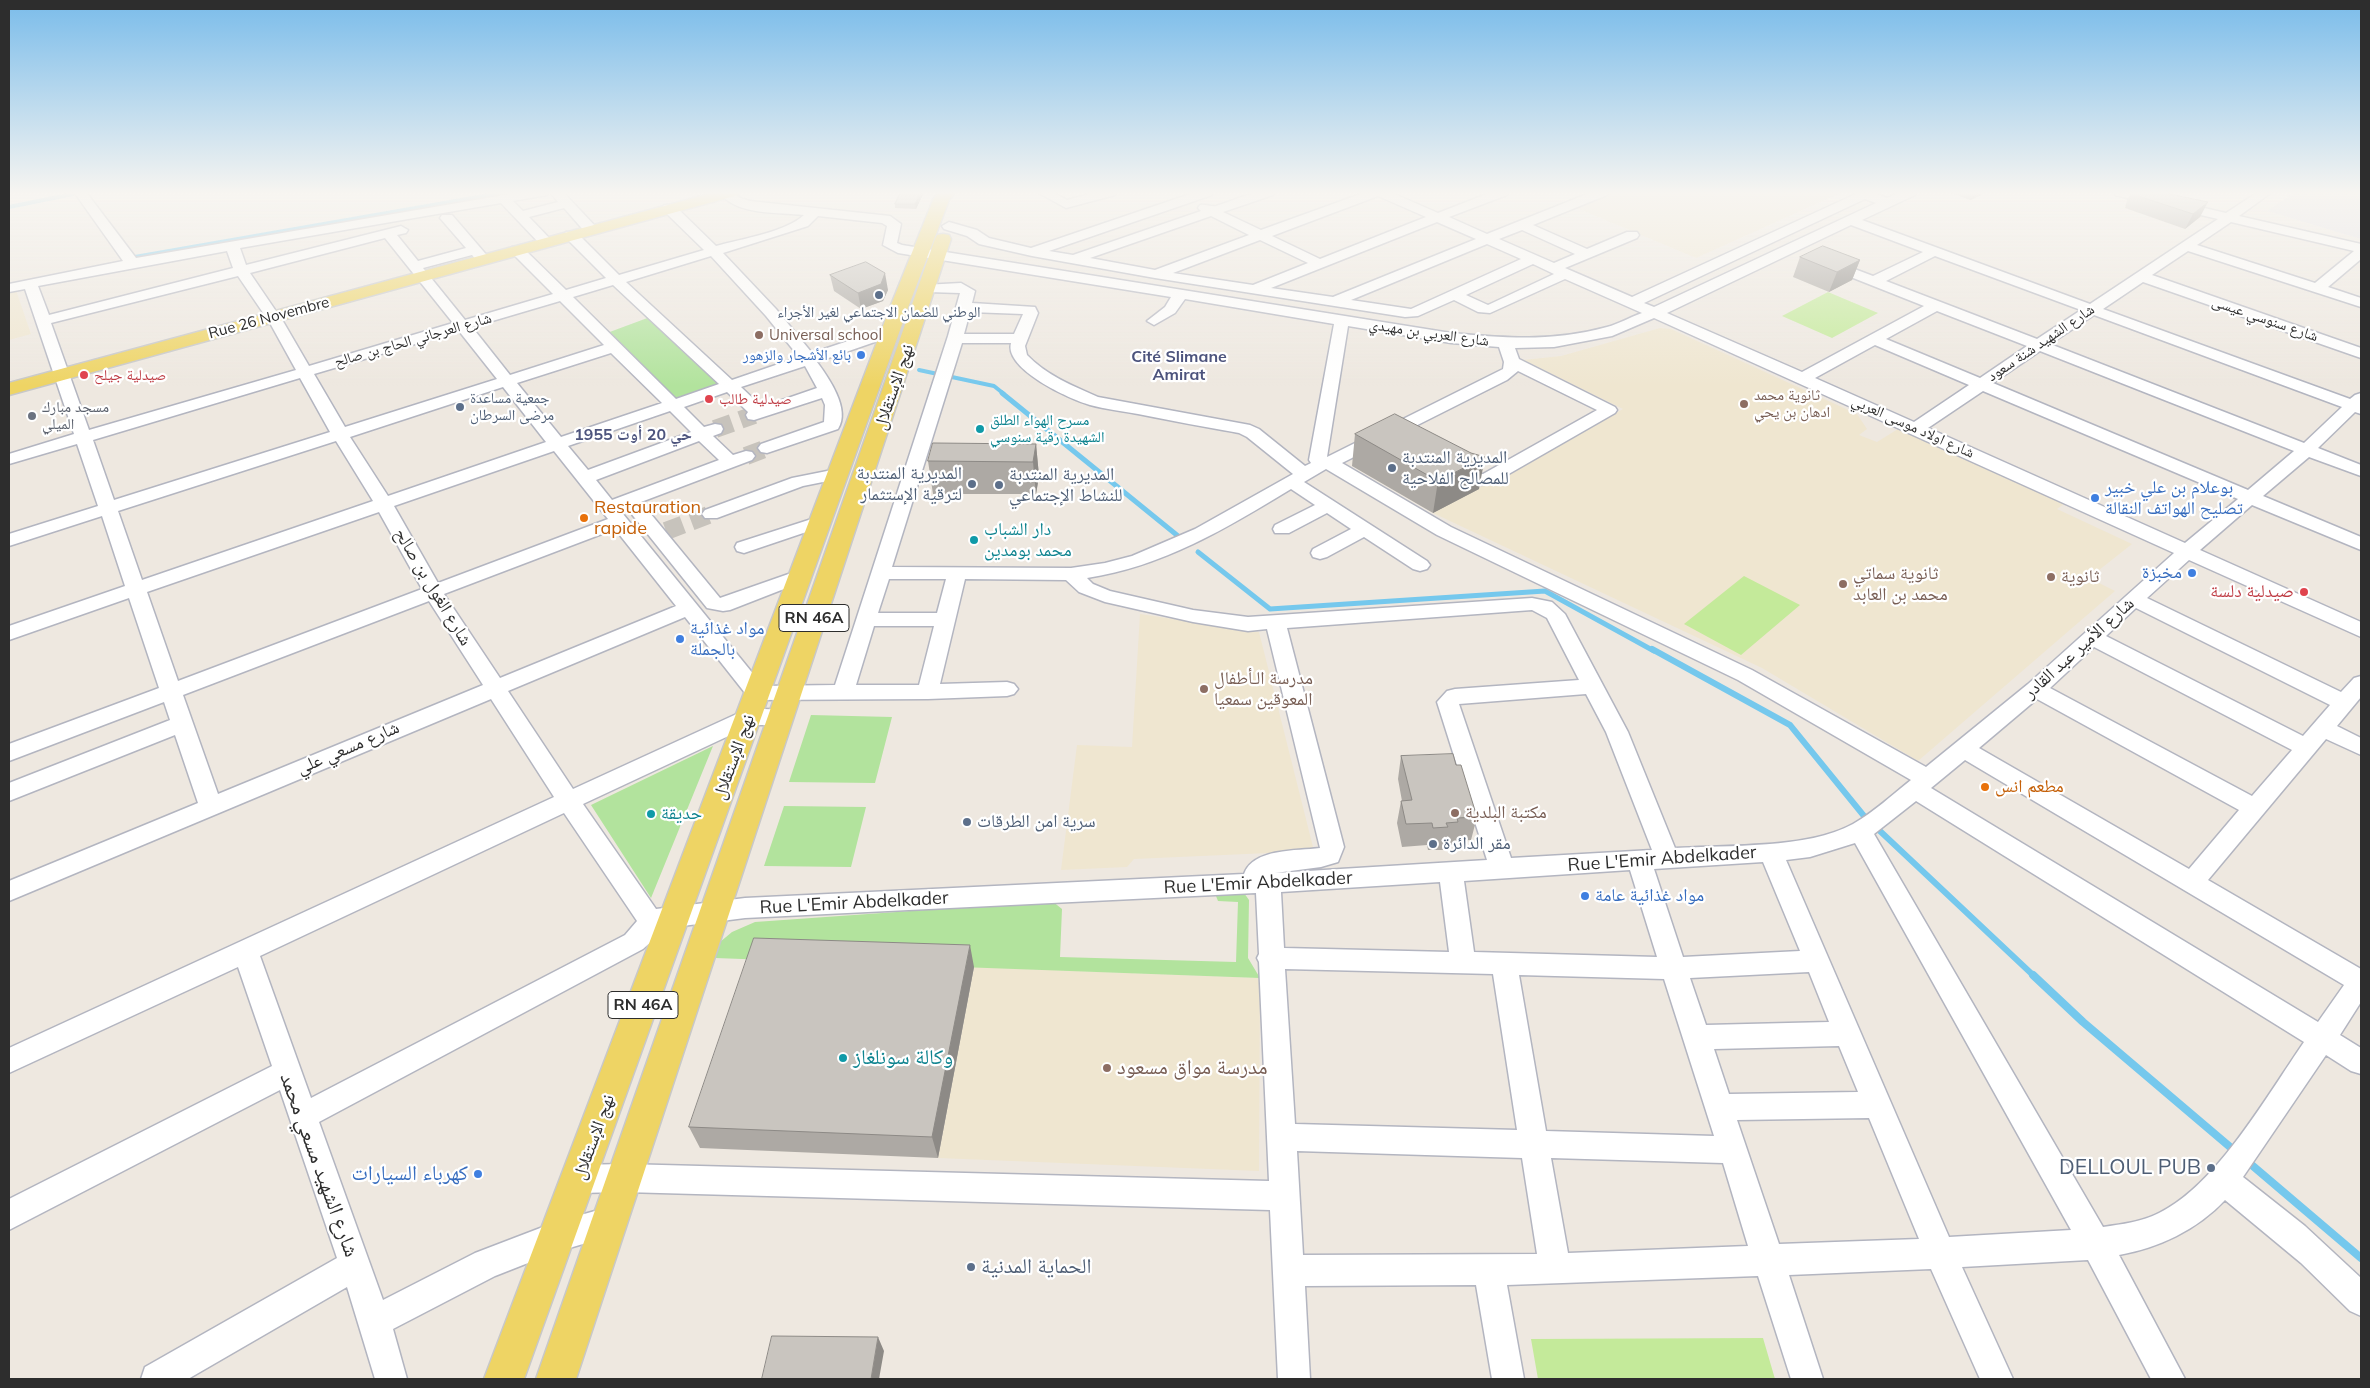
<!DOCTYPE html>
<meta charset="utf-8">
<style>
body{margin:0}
#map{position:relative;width:2370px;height:1388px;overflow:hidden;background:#eee8e0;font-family:Mulish,sans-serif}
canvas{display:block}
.frame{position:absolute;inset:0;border:10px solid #2d2d2d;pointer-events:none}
</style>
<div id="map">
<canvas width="2370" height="1388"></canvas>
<div class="frame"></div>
</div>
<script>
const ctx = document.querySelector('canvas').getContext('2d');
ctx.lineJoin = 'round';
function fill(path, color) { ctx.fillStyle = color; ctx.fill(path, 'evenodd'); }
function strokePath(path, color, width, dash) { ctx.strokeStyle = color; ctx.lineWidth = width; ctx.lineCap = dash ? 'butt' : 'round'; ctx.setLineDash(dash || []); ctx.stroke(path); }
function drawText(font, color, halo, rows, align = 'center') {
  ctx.font = font + ' Mulish,"Noto Naskh Arabic",sans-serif'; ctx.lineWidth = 4.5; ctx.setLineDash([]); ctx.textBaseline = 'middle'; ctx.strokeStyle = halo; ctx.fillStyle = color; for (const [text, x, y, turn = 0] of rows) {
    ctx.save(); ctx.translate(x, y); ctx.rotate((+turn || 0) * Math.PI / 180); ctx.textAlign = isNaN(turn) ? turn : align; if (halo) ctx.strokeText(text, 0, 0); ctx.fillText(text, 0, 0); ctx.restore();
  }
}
const industrial = new Path2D(`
 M2295,192H2361V239L2267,211Z`);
const education = new Path2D(`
 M1607,192H1843L1696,258L1572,206Z
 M16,290L31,334L9,340V291Z
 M1660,328L1671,329L1857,414L1867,429L1859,435L1877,442L1898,429L2064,504L2057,509L2132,544L2089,578L2115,591L1918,761L1762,668L1433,513L1623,409L1523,360L1561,356Z
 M1140,614L1259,632L1314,851L1134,859L1127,867L1061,870L1077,745L1132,747Z
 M974,967L1260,978L1259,1171L938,1158Z`);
const green = new Path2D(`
 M650,317L719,383L672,400L607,333Z
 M811,715L892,717L875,783L789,782Z
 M713,746L651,898L591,805Z
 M784,806L866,807L851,867L764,866Z
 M1244,893L1249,900L1248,958L1260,978L715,958L720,942L732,932L755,922L1052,901L1062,909L1060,957L1236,962L1238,902L1218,901L1216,896Z`);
const pitch = new Path2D(`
 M1828,292L1878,313L1832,338L1782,316Z
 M1744,576L1800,605L1741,655L1684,624Z
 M1763,1338L1775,1379H1538L1531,1339Z`);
const streamFar3 = new Path2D(`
 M9,207L73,194
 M129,258L507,192
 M919,370L994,386L1004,394`);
const streamFar2 = new Path2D(`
 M1002,393L1178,536
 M1198,552L1270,609L1545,591L1654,651`);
const streamFar1 = new Path2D(`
 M1652,649L1790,725L1864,816L2034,976`);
const stream = new Path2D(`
 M2033,975L2083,1022L2236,1152
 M2247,1161L2361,1258`);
const minorTunnel = new Path2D(`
 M715,429L754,415
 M746,456L767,448
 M666,531L711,514`);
const minor = new Path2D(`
 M74,192H86L136,258L522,192H548L547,195L513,201L523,211L558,202L550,192H563L596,227L598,230L596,233H586L564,208L529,217L553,242L546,246L541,245L501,203L240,248L246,265L401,226L408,230L406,233L397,235L418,261L466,248L440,218L442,215H452L490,259L483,263L478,262L472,255L423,268L465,320L553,294L512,253L510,250L512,247H522L566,290L606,278L566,238L564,235L566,232H576L619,275L704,250L664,211L662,208L664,205H674L716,246C741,239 786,232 804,215C779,212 737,216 720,193L732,192L740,198L750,201L890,216L901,224L897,243L902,245L1451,333C1506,338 1552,342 1607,327C1619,324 1630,317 1642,313L1565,279L1490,313L1478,312L1454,300L1418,316L1405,317L1155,278L1032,256L979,244L967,236L944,229L942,226L949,222L977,230L989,238L1031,248L1196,192H1213L1212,195L1049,251L1073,255L1201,211L1198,208L1200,205C1206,204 1211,207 1216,206C1236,200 1253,190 1274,192L1273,195L1223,212L1261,230L1366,192H1390L1438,213L1492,192H1508L1507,195L1449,217L1487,234L1592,192H1608L1607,195L1533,225L1587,249L1627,232H1637L1639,235L1637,238L1565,268L1632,297L1860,192H1870L1887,198L1901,192H1916L1915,195L1862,220L2090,304L2218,219L2115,195L2114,192H2135L2226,213L2258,192H2272L2239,216L2361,244V259L2328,287L2361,298V307L2188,251L2152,275L2361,348V358L2143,282L2103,309L2350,399L2355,395L2361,393V414L2355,412L2318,448L2361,465V476L2309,457L2263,496L2361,537V550L2252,505L2200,550L2361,622V637L2189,560L2147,598L2341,692L2354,678L2361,676V697L2337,726L2361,738V755L2326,739L2208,880L2361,969V1002L2340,1035L2361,1048V1074L2351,1071L2326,1055L2243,1177L2305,1226L2361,1278V1316L2350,1311L2301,1263L2225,1200C2197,1230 2158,1248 2119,1255L2185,1379H2151L2088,1260L1962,1267L2013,1379H1980L1931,1269L1789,1275L1823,1379H1791L1758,1276L1507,1285L1524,1379H1492L1476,1285L1305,1286L1310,1379H1278L1270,1210L624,1192L578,1193L568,1189L563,1179L568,1169L578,1165L624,1164L1269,1181L1259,962L1257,958L1259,954L1256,893L745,918L659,929L654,939L643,949L319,1122L383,1300L475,1253L556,1222L609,1207L620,1211L624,1222L620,1233L556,1252L495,1276L393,1329L407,1379H375L347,1287L188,1379H141L145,1367L337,1258L280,1090L9,1230V1199L272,1066L238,967L9,1073V1048L554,797L491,699L9,901V881L198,803L175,735L9,801V783L170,720L164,702L9,761V744L159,688L129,598L9,640V626L125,586L102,516L9,546V534L98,506L77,444L9,464V454L74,434L25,289L9,292V284L123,261ZM1378,196L1426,217L1320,259L1272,236ZM1865,199L1876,203L1654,307L1644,303ZM818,216L882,223L887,226L883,245L898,253L1171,297L1165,307L1147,321L1154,325L1175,313L1185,299L1334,324L1309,460L1311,463L1305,466L1259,429L1250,425L1098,397C1073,386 1046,375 1027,355L1025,346L1038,313L1035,307L972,303L975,291L961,283L923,285L921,288L928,292L960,293L948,336L835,685L763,686L619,509L626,507L707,608L723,611L730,610L807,580L810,576L807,572L800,570L720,598L641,502L752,460L755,456L752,452L746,451L733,455L713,436L721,433L723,429L721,425L715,424L704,427L684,407L727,392L748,412L746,415L748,419L754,420L822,398L825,405L824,422L761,444L758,448L761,452L767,453L838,429C851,409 828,377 817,362L895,335L898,332L890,327L812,353L776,309L723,253L808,226ZM1211,216L1249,235L1155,270L1090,258ZM1437,222L1476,239L1333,297L1271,288ZM2231,222L2354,251L2315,283L2197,245ZM1851,225L1923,252L1873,276L1828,259L1823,260L1821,263L1823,266L1924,306L1802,372L1667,313ZM1522,230L1575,254L1554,263L1499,239ZM385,238L453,323L309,366L284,323L250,273ZM1260,240L1308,263L1253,285L1173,273ZM1487,244L1521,259L1411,309L1351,300ZM227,251L233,268L49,315L38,286ZM711,256L766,316L799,357L732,380L626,282ZM1935,256L2081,310L2037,339L1886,281ZM1533,264L1554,274L1488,305L1466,295ZM238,276L270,323L296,370L89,430L51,323ZM613,285L719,384L676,399L573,297ZM560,301L604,345L510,375L472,327ZM1937,311L2027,346L1980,378L1886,339ZM970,312L1023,314L1014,334H964ZM2094,315L2342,407L2304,443L2050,344ZM1654,318L2174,553L2028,684L1926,767L1752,670L1451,527L1342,463L1507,380L1518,371L1597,410L1483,474C1469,475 1460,463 1447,466L1444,470C1455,485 1477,487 1493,483L1615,413L1617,410L1615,407L1519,359L1515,348L1554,347L1612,336ZM1348,326L1451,343L1499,347L1504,362L1503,369L1327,457ZM459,331L497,379L345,427L314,374ZM962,343H1011C1004,369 1069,399 1090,405C1105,409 1122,411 1138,414C1172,421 1206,427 1239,433L1247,437L1293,474L1195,529L1132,556L1105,563L1071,568L892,567ZM1875,345L1969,385L1914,422L1815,378ZM2040,351L2294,451L2248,490L1993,383ZM611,353L662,403L561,437L517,383ZM805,366L817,388L762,407L741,387ZM300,378L330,432L114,500L93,440ZM503,387L546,442L388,496L350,437ZM1983,391L2238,499L2185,543L1928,428ZM670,411L691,432L588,470L568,446ZM336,441L373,501L142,580L118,511ZM699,441L719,460L612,500L596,480ZM554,451L608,519L438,583L394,506ZM1326,469L1437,535L1738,680L1911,780C1892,795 1874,812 1853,824C1808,849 1727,845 1675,848L1628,732L1565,614L1552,602L1532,598L1248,617L1193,610L1110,591L1093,584L1087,578C1162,567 1227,528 1291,489L1315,505L1275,525L1273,529L1275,533H1289L1327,513L1351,529L1313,549L1311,553L1313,557L1320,559L1327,557L1364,537L1413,569L1420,571L1427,569L1430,565L1427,561L1304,482ZM379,512L422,589L178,681L147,592ZM615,529L676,606L500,678L444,594ZM889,579H946L937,613H878ZM965,579L1066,580L1079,592L1105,602L1193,622L1248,631L1267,629L1320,848C1297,851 1253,848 1244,874L745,898L656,909L583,804L752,725H779L787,722L790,717L787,712C773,708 755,708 741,712L573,789L508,691L685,617L749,698L757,700L928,699L1007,696L1014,694L1018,689L1014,684L1007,682L940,684ZM429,601L483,685L218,794L183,695ZM2136,608L2330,705L2303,736L2106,636ZM1532,610L1547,618L1579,680L1455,689L1447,691L1437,702L1487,860L1275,873L1321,867L1338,862L1344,847L1287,628ZM874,626H934L919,685H856ZM2094,647L2292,750L2252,796L2050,688ZM1586,694L1606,732L1652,850L1511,858L1459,704ZM2037,699L2239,810L2189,869L1979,748ZM1965,760L2344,985L2318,1022L1931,788ZM1916,801L2304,1042C2268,1094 2217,1185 2159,1213C2142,1222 2122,1224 2103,1227L1874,834ZM564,813L637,921L625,935L311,1098L260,956ZM1855,843L2071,1230L1949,1237L1786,860L1810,857ZM1763,862L1800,951L1683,957L1654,869ZM1630,870L1657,957L1474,952L1464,881ZM1440,882L1449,952L1284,948L1281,892ZM1285,969L1493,974L1517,1130L1295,1124ZM1809,972L1829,1022L1706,1025L1690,978ZM1519,975L1664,979L1714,1136L1546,1131ZM1839,1046L1858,1092L1729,1094L1714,1049ZM1869,1118L1919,1239L1779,1244L1737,1120ZM1297,1151L1522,1158L1537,1254L1303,1255ZM1551,1158L1723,1163L1748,1246L1568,1253Z
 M1037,192H1052L1067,200L1097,192H1116L1115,195L1066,208Z
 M837,469L843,470L846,474L843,478L803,486L717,518H705L702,514L705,510L792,478Z
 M821,516L827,517L830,521L827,525L744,553L737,551L735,547L737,543Z`);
const major = new Path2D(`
 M716,192H740L738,195L9,395V383Z
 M939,192H955L949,200L909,305L524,1379H484L891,305L933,200Z
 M943,234L949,235L951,239L576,1379H536L935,239L937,235Z`);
const wall = new Path2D(`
 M901,192H924L916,209L895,208V204Z
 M1948,192H1988L1970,200Z
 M2132,192H2160L2200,217L2185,229L2125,208L2127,200Z
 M1800,257L1860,260L1852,280L1829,292L1793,277Z
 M830,275L888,290L883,301L861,309L834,291Z
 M1355,434L1479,489L1433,513L1352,466Z
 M1036,444L1039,476L1036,494H933L928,461Z
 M1401,756L1456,765L1477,817L1471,840L1454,841L1453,845H1444L1443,850H1428L1427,845L1402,847L1397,823L1401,801H1402L1398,779Z
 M974,967L938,1158L700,1148L689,1127Z`);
const shadedWall = new Path2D(`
 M921,192H924L916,209L915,204Z
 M1974,192H1988L1970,200Z
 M2208,202L2200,217L2185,229L2193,214Z
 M1860,260L1852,280L1829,292L1837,272Z
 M885,273L888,290L883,301L861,309L858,293Z
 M1036,444L1039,476L1036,494L1033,462Z
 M1485,457L1479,489L1433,513L1438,481Z
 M970,945L974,967L938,1158L932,1137Z
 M878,1337L884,1351L879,1379H871Z`);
const building = new Path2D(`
 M901,192H921L915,204H895Z
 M2133,192H2160L2208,202L2193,214L2132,194Z
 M1823,246L1860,260L1837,272L1800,257Z
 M866,262L885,273L881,284L858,293L830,275Z
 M1395,414L1471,453L1485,457L1438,481L1355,434Z
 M933,443L1036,444L1033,462L928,461Z
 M1453,754L1456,765H1461L1477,817L1457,818L1458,822L1446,823L1448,827L1433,828L1432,823L1406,824L1401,801L1412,800L1401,756Z
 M754,938L970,945L932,1137L689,1127Z
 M772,1336L878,1337L871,1379H762Z`);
const markers = [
 [879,295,5,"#5c6f8a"],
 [759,335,5,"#8d6e63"],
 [861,355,5,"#3f7fe0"],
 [84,375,5,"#e0444e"],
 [709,399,5,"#e0444e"],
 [1744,404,5,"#8d6e63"],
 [460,407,5,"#5c6f8a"],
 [32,416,5,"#6b7280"],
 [980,429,5,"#0f9aa8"],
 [1392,468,5,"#5c6f8a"],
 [972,484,5,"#5c6f8a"],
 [999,485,5,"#5c6f8a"],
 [2095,498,5,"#3f7fe0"],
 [584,518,5,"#e8710a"],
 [974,540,5,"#0f9aa8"],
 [2192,573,5,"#3f7fe0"],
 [2051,577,5,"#8d6e63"],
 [1843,584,5,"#8d6e63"],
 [2304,592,5,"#e0444e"],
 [680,639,5,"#3f7fe0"],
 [1204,689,5,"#8d6e63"],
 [1985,787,5,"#e8710a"],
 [1455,813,5,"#8d6e63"],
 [651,814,5,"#0f9aa8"],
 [967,822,5,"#5c6f8a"],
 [1433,844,5,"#5c6f8a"],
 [1585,896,5,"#3f7fe0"],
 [843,1058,5,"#0f9aa8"],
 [1107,1068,5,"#8d6e63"],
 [2211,1168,5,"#5c6f8a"],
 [478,1174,5,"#3f7fe0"],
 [971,1267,5,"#5c6f8a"]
];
const farServicenames = [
 ["الوطني للضمان الاجتماعي لغير الأجراء",879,312],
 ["جمعية مساعدة",470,398,"left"],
 ["مرضى السرطان",470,415,"left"]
];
const farStreetnames = [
 ["Rue 26 Novembre",269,318,-15],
 ["شارع سنوسي عيسى",2265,319,19],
 ["شارع العربي بن مهيدي",1429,333,8],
 ["شارع العرجاني الحاج بن صالح",413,340,-16],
 ["شارع الشهيد شنة سعود",2041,343,-34],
 ["شارع اولاد موسى العربي",1913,427,24]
];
const farEducationnames = [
 ["Universal school",769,335],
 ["ثانوية محمد",1754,395],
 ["ادهان بن يحي",1754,412]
];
const farShopnames = [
 ["بائع الأشجار والزهور",851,355]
];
const farHealthnames = [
 ["صيدلية جيلح",94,375],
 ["صيدلية طالب",719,399]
];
const farWorshipnames = [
 ["مسجد مبارك",42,407],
 ["الميلي",42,424]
];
const farCulturenames = [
 ["مسرح الهواء الطلق",990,420],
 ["الشهيدة رقية سنوسي",990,437]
];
const farQuarternames = [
 ["Cité Slimane",1179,357],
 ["Amirat",1179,375]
];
const farNeighbourhoodnames = [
 ["حي 20 أوت 1955",633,435]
];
const shields = [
 [814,618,70],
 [643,1005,70]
];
const shieldNames = [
 ["RN 46A",814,618],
 ["RN 46A",643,1005]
];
const streetNames = [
 ["نهج الإستقلال",894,387,-71],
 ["شارع الغول بن صالح",433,587,59],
 ["شارع الأمير عبد القادر",2079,648,-42],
 ["شارع مسعي علي",348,748,-23],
 ["نهج الإستقلال",734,757,-70],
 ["Rue L'Emir Abdelkader",1662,859,-4],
 ["Rue L'Emir Abdelkader",1258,883,-3],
 ["Rue L'Emir Abdelkader",854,903,-3],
 ["نهج الإستقلال",594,1137,-70]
];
const serviceNames = [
 ["المديرية المنتدبة",1402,458],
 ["للمصالح الفلاحية",1402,479],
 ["المديرية المنتدبة",962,474,"right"],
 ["لترقية الإستثمار",962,495,"right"],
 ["المديرية المنتدبة",1009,475],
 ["للنشاط الإجتماعي",1009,496],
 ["سرية امن الطرقات",977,822],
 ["مقر الدائرة",1443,844]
];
const shopNames = [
 ["بوعلام بن علي خبير",2105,488],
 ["تصليح الهواتف النقالة",2105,509],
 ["مخبزة",2182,573,"right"],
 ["مواد غذائية",690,629],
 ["بالجملة",690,650],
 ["مواد غذائية عامة",1595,896]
];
const foodNames = [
 ["Restauration",594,508],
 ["rapide",594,529],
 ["مطعم انس",1995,787]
];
const cultureNames = [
 ["دار الشباب",984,530],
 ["محمد بومدين",984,551],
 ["حديقة",661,814]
];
const educationNames = [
 ["ثانوية سماتي",1853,574],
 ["محمد بن العابد",1853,595],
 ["ثانوية",2061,577],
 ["مدرسة الـأطفال",1214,679],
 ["المعوقين سمعيا",1214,700],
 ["مكتبة البلدية",1465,813]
];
const healthNames = [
 ["صيدلية دلسة",2294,592]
];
const nearCulturenames = [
 ["وكالة سونلغاز",853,1058]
];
const nearEducationnames = [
 ["مدرسة مواق مسعود",1117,1068]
];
const nearStreetnames = [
 ["شارع الشهيد مسعي محمد",319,1165,70]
];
const nearServicenames = [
 ["DELLOUL PUB",2201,1168],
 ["الحماية المدنية",981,1267,"left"]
];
const nearShopnames = [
 ["كهرباء السيارات",468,1174]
];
fill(industrial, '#e2e0e7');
fill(education, '#efe6d0');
fill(green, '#b2e39d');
fill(pitch, '#c4ea9a');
strokePath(streamFar3, '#75c8ed', 4);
strokePath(streamFar2, '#75c8ed', 5);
strokePath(streamFar1, '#75c8ed', 6);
strokePath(stream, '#75c8ed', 8);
strokePath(minorTunnel, '#c7c3bc', 18, [18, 9]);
strokePath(minor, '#b3b5c0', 3);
strokePath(major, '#c8c8c8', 3);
fill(minor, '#fff');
fill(major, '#eed464');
fill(wall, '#ada9a4');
fill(shadedWall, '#8d8a86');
fill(building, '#c9c5bf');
strokePath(building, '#8d8a86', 1);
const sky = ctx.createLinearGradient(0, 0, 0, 386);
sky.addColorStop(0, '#7abcea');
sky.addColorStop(0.5, '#f7f5f1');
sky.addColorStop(1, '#f7f5f100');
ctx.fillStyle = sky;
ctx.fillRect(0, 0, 2370, 386);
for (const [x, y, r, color] of markers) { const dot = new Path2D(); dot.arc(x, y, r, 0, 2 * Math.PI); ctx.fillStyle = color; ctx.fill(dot); strokePath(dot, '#fff', 2); }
drawText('15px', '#4e5e75', '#fff', farServicenames);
drawText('15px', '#2d2d2d', '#fff', farStreetnames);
drawText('15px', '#785e54', '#fff', farEducationnames, 'left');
drawText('15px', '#366cbe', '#fff', farShopnames, 'right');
drawText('15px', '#be3a42', '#fff', farHealthnames, 'left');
drawText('15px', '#5b616d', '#fff', farWorshipnames, 'left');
drawText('15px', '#0d838f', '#fff', farCulturenames, 'left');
drawText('bold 16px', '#4d547d', '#fff', farQuarternames);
drawText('bold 16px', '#4d547d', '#fff', farNeighbourhoodnames);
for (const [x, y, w] of shields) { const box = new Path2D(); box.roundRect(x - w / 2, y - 13.5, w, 27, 4); ctx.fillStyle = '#fff'; ctx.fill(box); strokePath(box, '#2d2d2d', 1); }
drawText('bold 16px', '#2d2d2d', null, shieldNames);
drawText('18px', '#2d2d2d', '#fff', streetNames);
drawText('18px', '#4e5e75', '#fff', serviceNames, 'left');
drawText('18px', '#366cbe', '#fff', shopNames, 'left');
drawText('18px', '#c56008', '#fff', foodNames, 'left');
drawText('18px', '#0d838f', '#fff', cultureNames, 'left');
drawText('18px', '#785e54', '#fff', educationNames, 'left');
drawText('18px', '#be3a42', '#fff', healthNames, 'right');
drawText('21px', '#0d838f', '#fff', nearCulturenames, 'left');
drawText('21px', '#785e54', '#fff', nearEducationnames, 'left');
drawText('21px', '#2d2d2d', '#fff', nearStreetnames);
drawText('21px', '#4e5e75', '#fff', nearServicenames, 'right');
drawText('21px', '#366cbe', '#fff', nearShopnames, 'right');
</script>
